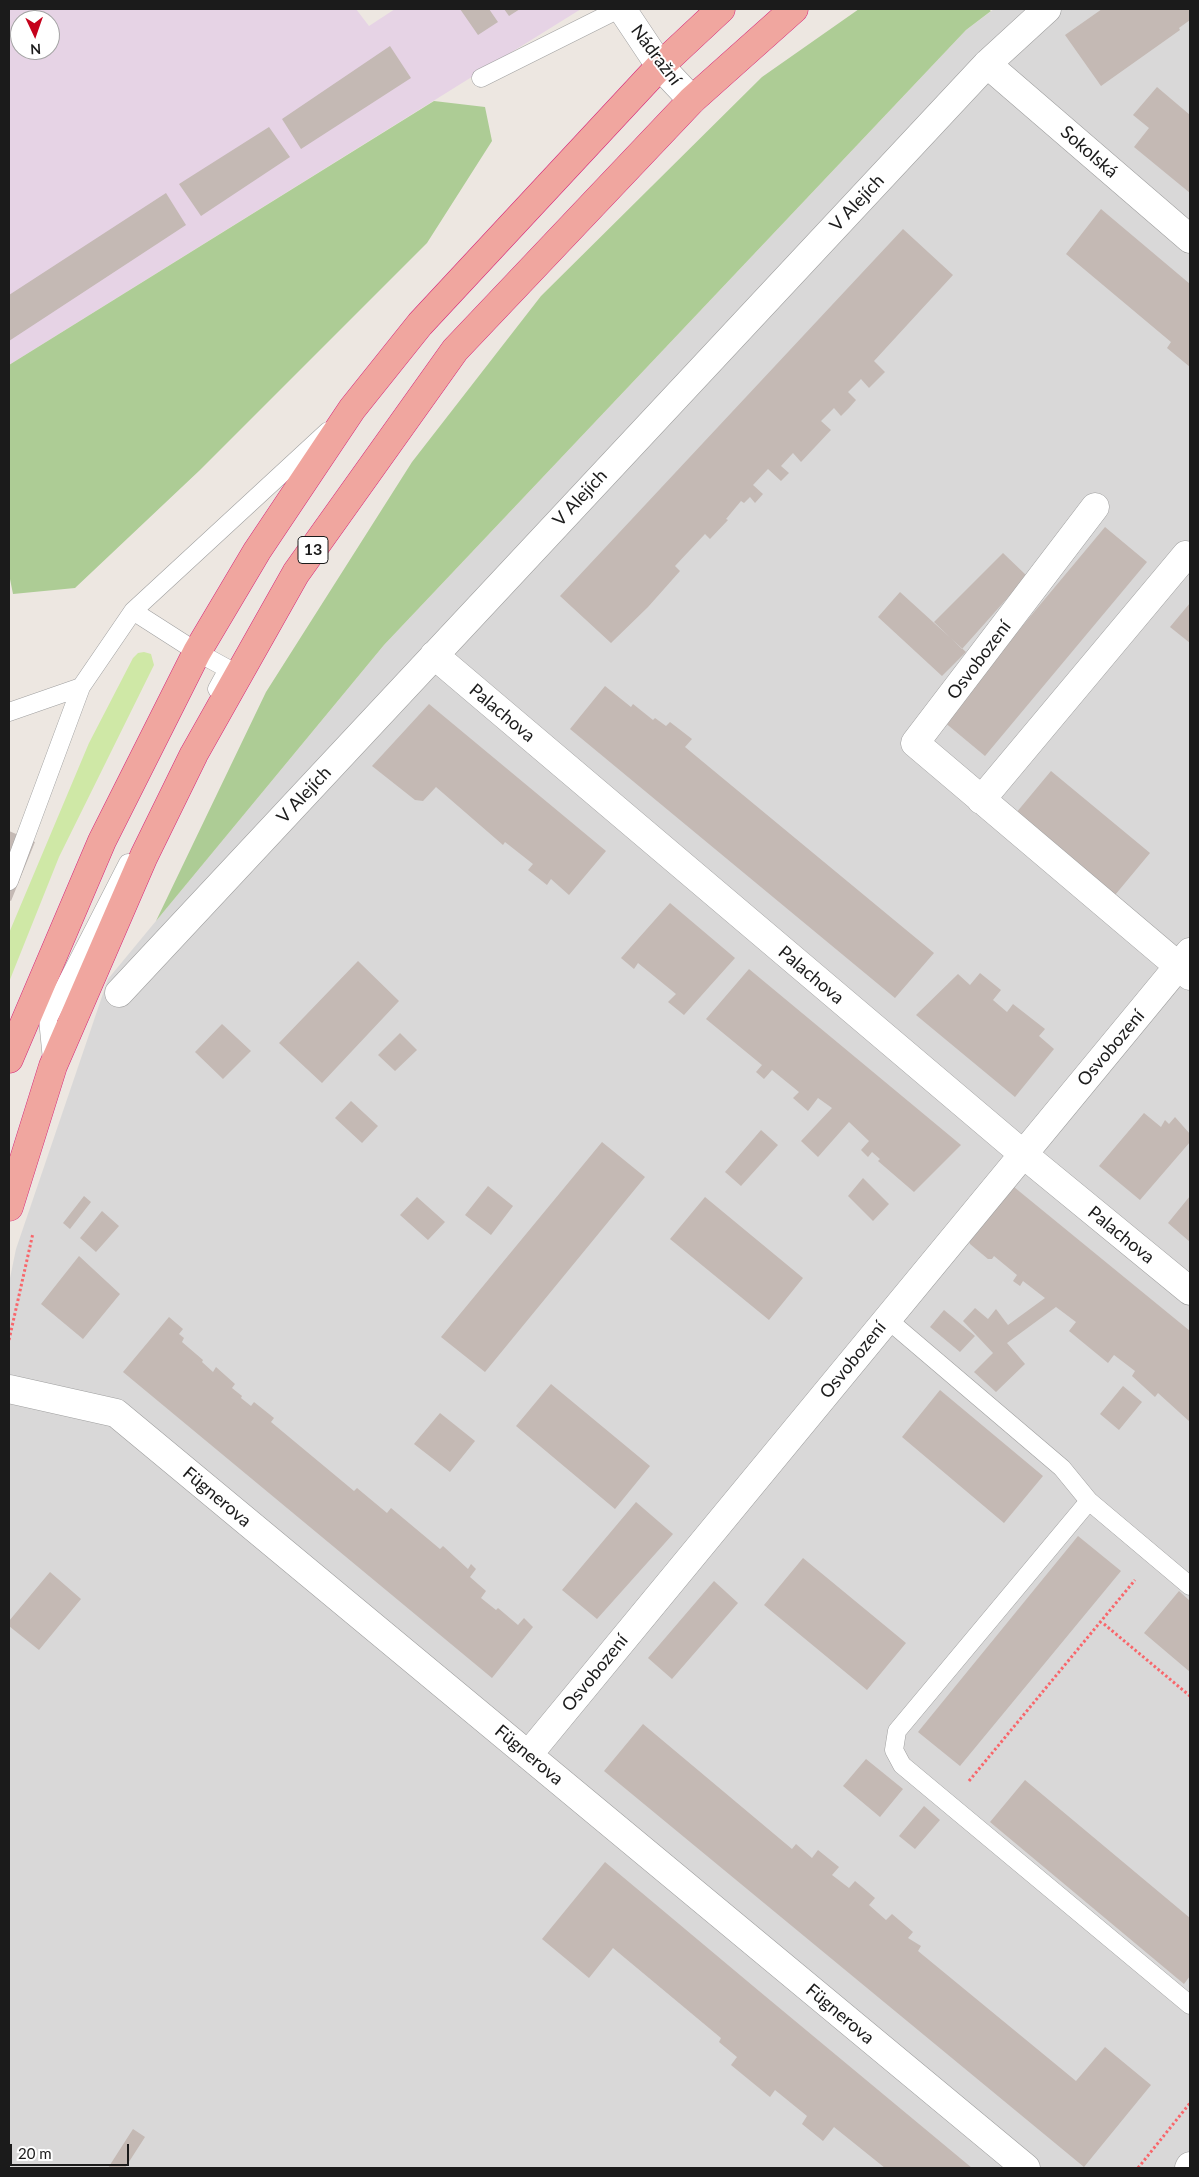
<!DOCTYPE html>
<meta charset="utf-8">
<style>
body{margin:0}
#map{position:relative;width:1199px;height:2177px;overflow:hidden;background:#ede7e1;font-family:Lato,sans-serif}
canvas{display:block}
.frame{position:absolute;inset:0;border:10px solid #1b1b1b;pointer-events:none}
.north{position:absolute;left:10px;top:10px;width:50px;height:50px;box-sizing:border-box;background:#fff;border:1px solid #a4a4a4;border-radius:50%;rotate:177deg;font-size:14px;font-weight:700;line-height:20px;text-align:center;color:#1b1b1b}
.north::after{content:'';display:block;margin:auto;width:18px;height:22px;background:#c5021c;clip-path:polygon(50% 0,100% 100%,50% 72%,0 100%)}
.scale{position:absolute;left:10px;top:2144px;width:119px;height:22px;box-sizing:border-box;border:2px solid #1b1b1b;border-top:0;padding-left:6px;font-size:15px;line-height:18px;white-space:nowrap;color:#1b1b1b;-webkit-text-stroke:4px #fff;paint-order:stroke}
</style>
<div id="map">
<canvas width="1199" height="2177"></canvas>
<div class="frame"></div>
<div class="north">N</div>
<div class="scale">20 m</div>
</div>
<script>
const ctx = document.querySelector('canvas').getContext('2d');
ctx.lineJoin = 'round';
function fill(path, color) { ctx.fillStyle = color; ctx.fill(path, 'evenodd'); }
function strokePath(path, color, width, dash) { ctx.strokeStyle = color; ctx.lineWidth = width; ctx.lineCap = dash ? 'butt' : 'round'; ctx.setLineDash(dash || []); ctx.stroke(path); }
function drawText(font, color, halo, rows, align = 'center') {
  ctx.font = font + ' Lato,sans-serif'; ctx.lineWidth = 4; ctx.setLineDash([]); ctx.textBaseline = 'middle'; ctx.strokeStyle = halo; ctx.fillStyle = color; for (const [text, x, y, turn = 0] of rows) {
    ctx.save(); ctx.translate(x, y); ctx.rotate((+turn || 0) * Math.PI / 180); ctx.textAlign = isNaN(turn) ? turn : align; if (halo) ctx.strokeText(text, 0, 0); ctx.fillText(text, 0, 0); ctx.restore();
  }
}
const residential = new Path2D(`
 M994,9H1190V2168H9V1283L16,1249L108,979L384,645L966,30Z`);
const industrial = new Path2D(`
 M9,9H356L369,26L395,9H581L9,365ZM20,20H50V50H20Z`);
const grass = new Path2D(`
 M144,652L151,654L154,665L59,857L9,982V933L89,743L133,658L138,653Z`);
const forest = new Path2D(`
 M859,9H988L991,11L966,30L384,645L156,921L266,692L412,462L541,296L762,77Z
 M434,101L485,107L492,141L427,243L200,470L75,588L13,594L9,574V365Z`);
const building = new Path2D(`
 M460,9H489L498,22L478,35Z
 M504,9H520L509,16Z
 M1102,9H1190V20L1179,28L1180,30L1101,86L1065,35Z
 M390,46L411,78L301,149L282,119Z
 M1157,87L1190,115L1189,122L1190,193L1134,147L1149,128L1133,115Z
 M269,127L290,157L201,216L179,184Z
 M166,193L186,225L9,341V295Z
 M1101,209L1190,284V367L1167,348L1171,342L1066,254Z
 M903,229L953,275L874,361L885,372L869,388L861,379L848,392L856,400L849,408L841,416L834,408L821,421L831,430L801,462L793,453L781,466L789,473L781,481L768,469L753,485L763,494L755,503L750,497L744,503L741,501L726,519L728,520L710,539L705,534L675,566L680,571L648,607L611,643L560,596Z
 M1105,527L1147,562L985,756L943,721Z
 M1003,553L1027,576L962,649L934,622Z
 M900,592L966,652L942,676L878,617Z
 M1190,603V643L1170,627Z
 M605,686L631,707L633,704L653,720L655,718L666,726L670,722L692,739L685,747L934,953L895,998L570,729Z
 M429,704L606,851L569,895L551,879L547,885L528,870L533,864L505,842L503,845L436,787L423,801L415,800L372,766Z
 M1051,771L1150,853L1115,895L1016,813Z
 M9,831L35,842L11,901L9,900Z
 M670,903L735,958L684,1015L668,1002L676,994L638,963L634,969L621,958Z
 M358,961L399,1001L322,1083L279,1043Z
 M749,969L961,1145L914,1192L878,1161L880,1159L872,1152L868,1157L861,1150L869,1141L849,1122L818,1157L801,1141L832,1108L818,1098L808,1111L793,1098L799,1092L772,1070L764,1079L756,1072L762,1065L706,1019Z
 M980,973L1001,990L993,1000L1007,1012L1013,1004L1045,1029L1039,1036L1054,1049L1015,1097L916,1015L958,974L970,985Z
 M222,1024L251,1051L223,1079L195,1052Z
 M400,1033L417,1050L395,1071L378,1055Z
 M351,1101L378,1126L362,1143L335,1118Z
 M1144,1113L1161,1127L1165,1120L1169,1124L1175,1117L1190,1134V1142L1140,1200L1099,1166Z
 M761,1130L778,1145L741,1186L725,1172Z
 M602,1142L645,1177L485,1372L441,1337Z
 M863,1178L889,1204L873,1221L848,1196Z
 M488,1186L513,1206L491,1235L465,1215Z
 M1014,1187L1190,1331V1422L1158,1393L1155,1397L1132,1376L1135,1371L1114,1355L1108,1363L1069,1331L1076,1322L1056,1307L1007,1343L1025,1364L996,1392L974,1372L993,1353L963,1321L975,1308L988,1319L996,1309L1008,1325L1045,1298L1023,1281L1020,1286L1013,1281L1017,1275L994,1256L992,1259H988L970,1244L969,1241Z
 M84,1196L91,1202L70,1229L63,1223Z
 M1190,1196V1242L1168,1223Z
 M417,1197L445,1222L428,1240L400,1215Z
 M705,1197L803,1278L769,1320L670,1239Z
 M102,1211L119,1226L96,1252L80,1238Z
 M79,1256L120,1294L83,1339L41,1304Z
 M944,1310L975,1336L960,1352L930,1327Z
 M169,1317L183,1329L179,1334L184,1338L182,1342L203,1360L202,1362L213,1372L216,1367L235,1384L232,1388L242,1396L241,1398L251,1406L254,1402L274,1418L271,1422L354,1491L357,1488L387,1513L391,1508L440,1549L443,1546L468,1569L471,1564L476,1569L470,1577L486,1591L481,1598L496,1610L498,1608L518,1625L524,1618L533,1627L492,1678L123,1372Z
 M551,1384L650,1466L615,1509L516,1426Z
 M1123,1386L1142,1402L1119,1430L1100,1414Z
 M940,1390L1043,1476L1004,1523L902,1437Z
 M440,1413L475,1441L450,1472L414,1444Z
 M636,1502L673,1534L597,1619L562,1590Z
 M1078,1536L1121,1571L960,1766L918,1732Z
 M803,1558L906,1643L867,1690L764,1605Z
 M50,1572L81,1599L39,1650L9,1626V1621Z
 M714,1581L738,1603L672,1679L648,1658Z
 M1179,1591L1190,1601V1672L1144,1633Z
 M643,1724L792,1849L796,1844L812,1858L818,1850L839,1867L832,1875L849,1888L855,1881L875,1898L869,1905L886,1920L892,1914L913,1932L908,1938L921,1946L918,1951L1076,2081L1105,2047L1151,2085L1084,2167L604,1771Z
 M866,1759L903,1789L880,1817L843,1786Z
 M1025,1780L1190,1918V1976L1184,1984L990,1822Z
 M924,1806L940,1820L915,1849L899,1836Z
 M605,1862L759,1991L972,2168H885L834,2127L823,2141L802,2124L807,2116L775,2090L770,2097L731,2065L737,2057L719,2042L721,2038L613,1948L589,1978L542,1939Z
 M133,2129L145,2137L125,2168H108Z`);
const path = new Path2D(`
 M9,1340L33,1233
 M1104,1624L1190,1696
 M969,1781L1135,1580
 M1138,2168L1190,2103`);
const service = new Path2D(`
 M481,78L619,9
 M133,611L197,652L228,669L217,689
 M9,712L81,687L133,611L328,431
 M9,881L81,687
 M52,1060L48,1019L128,863
 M887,1319L1062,1468L1089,1501L1190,1586
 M1089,1501L897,1731L894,1750L902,1765L1190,2005`);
const minor = new Path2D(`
 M622,9L660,66L692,100
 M987,64L1190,239
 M1095,507L915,743L1190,976
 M434,655L1023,1154L1190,1291
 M981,800L1186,555L1190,558
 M119,993L987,64L1047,9
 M9,1389L116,1413L1026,2168
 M528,1755L1190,952`);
const tertiary = new Path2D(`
 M1189,2168L1190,2166`);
const trunk = new Path2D(`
 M9,1059L102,841L197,652L257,551L352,409L420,324L660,66L721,9
 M9,1207L53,1066L144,856L194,754L296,573L455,350L692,100L794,9`);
const shields = [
 [313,550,30]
];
const shieldNames = [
 ["13",313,550]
];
const streetNames = [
 ["Nádražní",656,55,53],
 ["Sokolská",1089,152,41],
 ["V Alejích",857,203,-47],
 ["V Alejích",580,498,-47],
 ["Osvobození",979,660,-53],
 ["Palachova",502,713,40],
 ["V Alejích",304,795,-47],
 ["Palachova",811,975,40],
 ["Osvobození",1111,1048,-50],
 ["Palachova",1121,1235,39],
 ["Osvobození",853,1360,-51],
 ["Fügnerova",217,1497,40],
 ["Osvobození",595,1673,-51],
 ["Fügnerova",529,1755,40],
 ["Fügnerova",840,2014,40]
];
fill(residential, '#d9d8d8');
fill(industrial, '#e6d3e5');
fill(grass, '#cfe8a6');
fill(forest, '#adcc95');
fill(building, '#c4b9b4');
strokePath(service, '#9f9f9f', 19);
strokePath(minor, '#9f9f9f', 29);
strokePath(tertiary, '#9f9f9f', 29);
strokePath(trunk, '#d42479', 29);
strokePath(path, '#f8666b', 3, [2.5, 2.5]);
strokePath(service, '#fff', 18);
strokePath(minor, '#fff', 28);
strokePath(tertiary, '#fff', 28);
strokePath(trunk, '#f0a69f', 28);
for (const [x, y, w] of shields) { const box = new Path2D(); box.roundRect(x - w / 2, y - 13.5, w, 27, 4); ctx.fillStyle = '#fff'; ctx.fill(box); strokePath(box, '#1b1b1b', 1); }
drawText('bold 16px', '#1b1b1b', null, shieldNames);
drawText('18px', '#1b1b1b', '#fff', streetNames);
</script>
